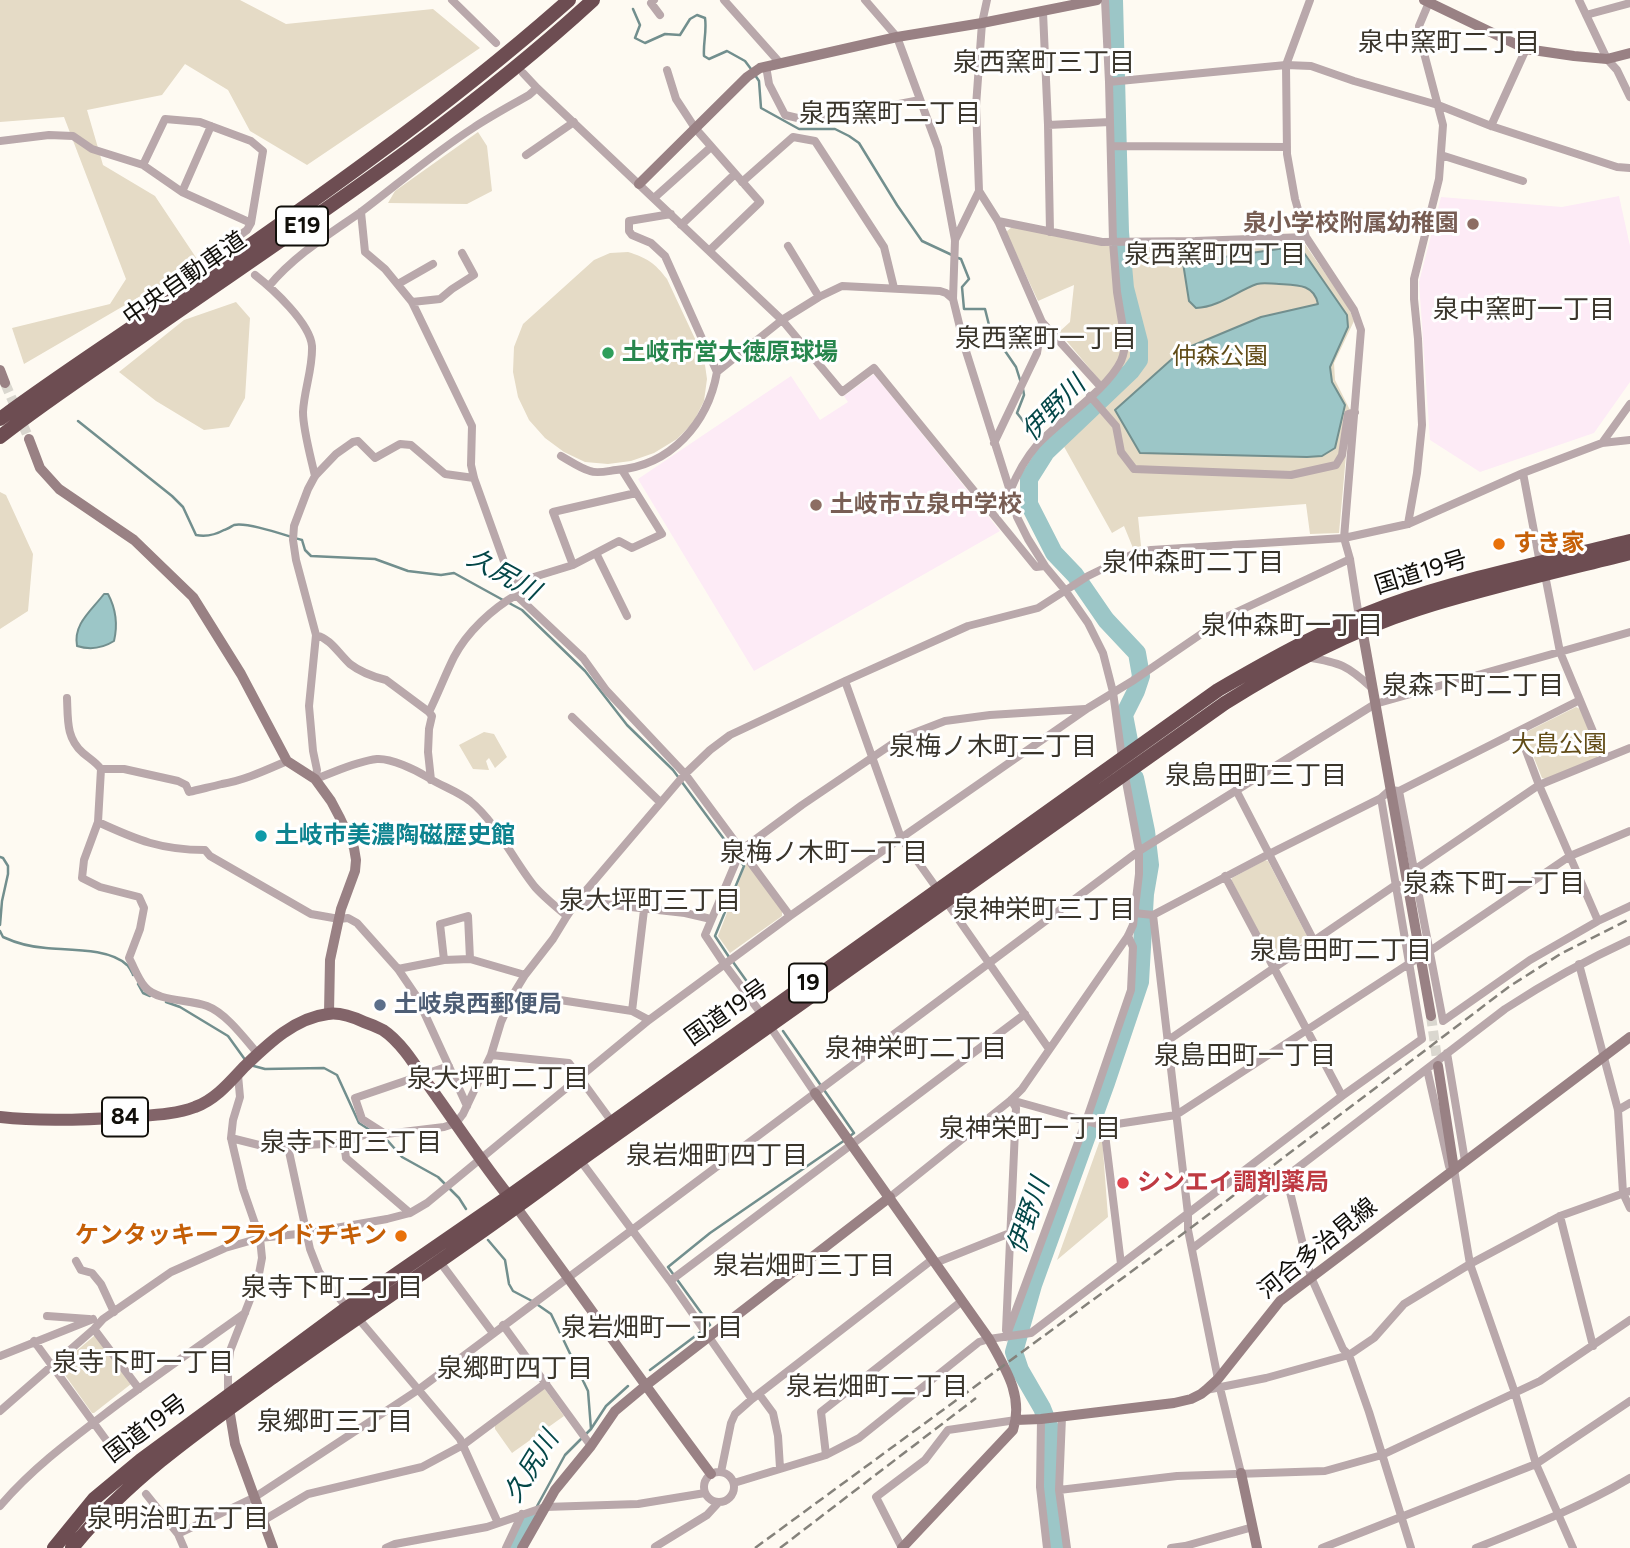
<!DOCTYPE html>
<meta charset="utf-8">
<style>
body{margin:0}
canvas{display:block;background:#fefaf2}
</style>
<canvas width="1630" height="1548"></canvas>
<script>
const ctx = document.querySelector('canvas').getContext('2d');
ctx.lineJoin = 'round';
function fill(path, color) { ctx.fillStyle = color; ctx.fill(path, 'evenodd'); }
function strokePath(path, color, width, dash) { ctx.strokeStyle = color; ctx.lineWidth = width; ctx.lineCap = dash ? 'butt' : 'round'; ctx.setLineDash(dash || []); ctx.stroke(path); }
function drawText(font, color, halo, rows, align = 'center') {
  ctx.font = font + ' Figtree,"Noto Sans JP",sans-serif'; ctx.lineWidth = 6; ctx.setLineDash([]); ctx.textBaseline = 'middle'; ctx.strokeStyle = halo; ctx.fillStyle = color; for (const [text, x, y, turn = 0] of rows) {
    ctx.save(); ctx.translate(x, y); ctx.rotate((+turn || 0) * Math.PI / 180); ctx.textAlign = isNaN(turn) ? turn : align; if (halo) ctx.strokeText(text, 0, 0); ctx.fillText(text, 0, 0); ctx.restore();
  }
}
const education = new Path2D(`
 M1619,196L1630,246V382L1594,433L1480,472L1430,440L1419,282L1441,197L1562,207Z
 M874,374L1000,531L754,671L638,479L791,376L820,420L848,402L844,396Z`);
const green = new Path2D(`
 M0,0H240L286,24L433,9L480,48L307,165L250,131L228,90L185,64L162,95L87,110L103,165L155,196L199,262L24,364L12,328L110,304L126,279L64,117L0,122Z
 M478,132L487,146L492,191L467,204L388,203L395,191Z
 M1012,227L1105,246L1291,240L1304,243L1348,306L1354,321L1334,363L1335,380L1350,410L1339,533L1310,534L1306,504L1138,517L1141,546L1133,548L1124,526L1112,533L1062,443L1112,395L1059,332L1070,322L1074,285L1038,301L1006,232Z
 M628,252C647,258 655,263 667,279L704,358L707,379L704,401L693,423L677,439L654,453L631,461L608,464L585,462L564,452L545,438L529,420L518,397L513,372L514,347L523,324L594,260L610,253Z
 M236,302L250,318L245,398L229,427L204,430L156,401L119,372L184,320Z
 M0,492L6,495L33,554L28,611L0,629Z
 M1576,707L1580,709L1598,753L1597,758L1546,779L1542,778L1524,733Z
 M484,732L494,734L507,757L495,768L489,758L486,761L489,770L473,769L459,745Z
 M1265,860L1268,861L1307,936L1305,940L1276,961L1273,959L1232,881V878Z
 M747,861L782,911V916L730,953L718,936Z
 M1102,1137L1108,1217L1057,1260L1099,1143Z
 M94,1336H96L131,1384L94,1413H92L60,1368V1365Z
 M544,1388L564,1416L512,1453L495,1429V1424Z`);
const water = new Path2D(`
 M1292,247L1302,250L1347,315L1348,327L1330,367L1332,382L1345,405L1335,448L1322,456L1307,457L1140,453L1115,410L1182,350L1261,317L1318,304C1314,284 1297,285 1279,284C1272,284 1264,282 1257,284C1237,291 1219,307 1196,308L1189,301L1183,263Z
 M104,594H108C116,609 118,624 114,641C103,648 90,650 77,646C73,624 91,611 104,594Z`);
const stream = new Path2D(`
 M633,9L640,25L635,38L645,43L665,34L680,35L690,19L697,15L705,18C707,31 703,43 704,56L709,59L727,51L745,61L751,69
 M755,75L759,81L761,108L799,129H835L849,136L859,143L897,205L922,241L952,255
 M958,258L961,259L969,279L962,287L964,309H985L990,329L1016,367L1021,383
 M1023,389L1024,395L1017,413L1038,440
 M78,421L172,496L183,507L196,535C207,537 215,535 224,530C226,530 232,526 234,525C249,522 287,536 302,540L305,550L311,556L375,559L408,571L441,575L454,573L503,600
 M1041,446L1046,452
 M509,603L522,610L585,671L627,725L673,770L735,854
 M0,857L3,858L8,866V874L2,901L0,925
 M0,931L3,937C16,943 31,947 46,948C68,950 110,948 127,965C128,965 133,974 133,975
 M729,957L715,936L744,866L739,860
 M733,962L758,997
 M138,984L143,993L150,996
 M166,1002L180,1007L228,1036L246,1061
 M783,1031L854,1133L850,1136
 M250,1065L265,1069L324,1068L337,1075L359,1123L373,1132
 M382,1137L388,1141L402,1157L438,1177L459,1198L466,1209
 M488,1240L505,1260L509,1284L513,1291L532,1301
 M538,1305L551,1314L588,1391L591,1429
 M650,1370L710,1325L668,1267L710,1233L845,1140
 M536,1508L565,1455L591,1429L606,1406L628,1386
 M529,1521L533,1513`);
const river = new Path2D(`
 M1114,0L1120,232L1125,288L1139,342V360L1131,371L1046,452L1029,479V504L1054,553L1075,575L1106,620L1137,653L1141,676L1136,691L1124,715L1129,741
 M513,1548L529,1521
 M1055,1548L1049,1486L1050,1428L1042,1408L1020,1370L1014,1352L1033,1285L1106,1083L1140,982L1145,894L1150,865L1146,831L1135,778`);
const secondaryTunnel = new Path2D(`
 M5,383L29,439
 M1431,1016L1438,1066`);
const street = new Path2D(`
 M452,0L496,43
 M654,0L651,3L660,15
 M724,0L780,63
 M865,0L897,37L938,148L955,240L953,299L965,348L1010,491L1017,517L1028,539L1045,566L1065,590L1088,623L1103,653L1113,692L1122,758
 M1310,0L1286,65L1287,154L1295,199L1306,237L1354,310L1361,330L1344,538L1350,559L1359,617
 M1579,0L1607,59L1617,70L1630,97
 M1043,12L1048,125L1050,232
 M1586,15L1630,3
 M766,66L769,84L785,115L810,121L920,100
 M667,70L676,99L695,128L760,202L709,251
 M523,73L537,88L782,320L842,392L874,368L1036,567L1045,566
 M1109,82L1286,65L1311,66L1354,81L1438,105L1491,126L1617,167L1630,168
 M1048,125L1110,122
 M1491,126L1526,49
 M0,141L49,135L73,136L92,149L143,165L182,192L251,223
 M1111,146L1287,147
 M526,155L574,122
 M1441,155L1523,181
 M143,165L165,119L200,122L251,141L263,151L251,223L247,230L235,239L238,247
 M742,182L793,137L815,141L884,247L894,288
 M979,191L998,221L1042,322L1100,386
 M182,192L211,126
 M654,198L711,147
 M361,212L365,252L385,269L412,302L472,426L471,465L474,478L516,595L583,658L606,690L685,774L790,916
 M998,221L1102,242L1195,241L1306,237
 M681,225L735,174
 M955,240L979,191L976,106L982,23L987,0
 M788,246L819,297
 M255,275C273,289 310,323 312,346C313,368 304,390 303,412C303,430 311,458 315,476
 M398,284L433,264
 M269,286C295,255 328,235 361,212C398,184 434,153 473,128C491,116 510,106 529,95L537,88
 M412,302L440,299L452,289L474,275L462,253
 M717,372L782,320L819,297L842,286L940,291L946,293L953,299
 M1090,396L1116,426L1121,452L1134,469L1291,475L1336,465L1342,455L1348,414L1355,412
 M994,443L1037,353L1042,322
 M1602,443L1630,404
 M561,456C570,461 580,468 590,471C597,474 608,471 616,470C671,466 708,423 717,372L665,256L651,243L632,235L629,231V221L671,214
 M1523,473L1540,563
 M474,478L445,474L411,445L400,444L375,458L358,441L353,442L336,454L315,476L308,489L294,526L293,540L296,560L316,635L309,706L313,751L317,770L315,779C335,772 357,761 377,759C391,758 416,770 427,777C441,786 457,791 470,801C497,823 513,860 535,887C544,897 556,907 567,916L577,901L685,774L710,750L730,735L845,681L968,626L1038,608L1088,576L1133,554L1151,550L1344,538L1408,524L1523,473L1602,443L1630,440
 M1010,491C1017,474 1025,459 1037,445C1060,420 1107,390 1121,361C1124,354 1125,347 1125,340L1117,292L1113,242L1109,82L1105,0
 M1408,524L1417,473L1422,425L1418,339L1414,299V279L1439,179L1443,125L1420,38L1419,26L1430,0
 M596,553L627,616
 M573,565L553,512L636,493
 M1545,575L1560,652L1604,758
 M511,584L573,565L619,541L632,548L662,534L622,470
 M316,635C331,639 338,653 350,664C359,671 374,677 386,680L429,712C438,694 445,675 454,657C467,632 492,609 516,595
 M1307,657C1341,663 1347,665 1372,688
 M845,681L901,838L938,890
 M67,698C68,720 66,738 83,753C90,759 96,762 101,769L98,822L84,860L82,878L100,887L139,897L144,908L140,929L129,958C134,967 138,979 145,987C158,1002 189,999 207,1006C226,1013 245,1039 258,1054
 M429,712L432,716L429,729L428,752L431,780
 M572,717L660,802
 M1519,732L1539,785L1598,921
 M101,769H124L178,781L186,785L189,792C200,789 211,787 222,784C245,780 266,770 287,761
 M1236,790L1314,941
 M1399,791L1443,1021L1530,960L1598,921L1630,906
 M98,822C137,840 161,850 205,850L210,856L311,914L339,919L348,918L357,923L398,969L417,997L467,1106
 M1414,870L1539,785L1630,748
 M1225,876L1342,1096
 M945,900L1049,1049
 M577,901L685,913L711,919
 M1134,913L1153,915L1269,854L1381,798L1390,790L1399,791L1580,700
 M1153,915L1188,1214V1230L1218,1379
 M1430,951L1570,856L1630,831
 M444,960L440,924L468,916L470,959
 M1579,964L1618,1110L1623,1193L1630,1208
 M398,969L444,960L470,959L525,975
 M514,993L632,1011L649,1020
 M632,1011L644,910
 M1167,1041L1397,884
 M1447,1053L1465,1161
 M491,1055L569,1063L612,1122
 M1427,1069L1449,1166
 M815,1093L763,1016L725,965L705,935L741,850L802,805L901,738L945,721L990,715L1085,709
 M1011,1100L1104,1126L1176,1115L1410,963
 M1618,1110L1630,1103
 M1104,1126L1121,1264
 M384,1133L362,1119L355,1098L449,1066
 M231,1138L267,1147L344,1143L366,1134H386L444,1127L456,1123L463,1114L491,1055L501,1022L514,993L525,975L553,939L567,916
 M344,1143L346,1158L410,1213
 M288,1147L310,1249L319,1272L347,1308
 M580,1160L670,1281L752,1399
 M1454,1169L1470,1264L1515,1393L1536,1464L1573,1548
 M1286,1176L1311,1277L1343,1349L1349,1355L1369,1412L1411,1548
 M890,1197L1011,1100L1022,1089L1128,936L1133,925L1139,874V851L1124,771
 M1560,1216L1593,1346
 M1193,1248L1505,1009C1545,983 1586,960 1630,940
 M76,1261L81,1270L92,1273L101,1284L114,1312
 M440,1262L493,1333
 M935,1263L1010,1233
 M670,1281L1025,1014
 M47,1316L89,1319
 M357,1317L460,1439L498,1523
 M503,1325L591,1446
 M94,1329L139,1389
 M1006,1330L1016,1108L1011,1100
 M1006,1337L1086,1121L1131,990L1133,947L1128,936
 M34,1341L112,1448
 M0,1356L93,1319
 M1220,1388L1241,1473
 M1206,1390L1266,1378L1349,1355L1374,1338L1404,1304L1470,1264L1560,1216L1630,1191
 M759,1394L773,1413L778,1436L780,1468
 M228,1396V1369L230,1351L258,1279L262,1258L260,1238L243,1189L231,1138L233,1120L240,1097L238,1075
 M0,1411L94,1329L103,1319L171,1272L225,1248L260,1238L307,1233L387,1219L410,1213L427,1203L649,1020L790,916L901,838L1088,708L1134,680L1226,617L1350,559
 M1062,1417L1059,1490L1067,1548
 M1041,1419L1040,1487L1047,1548
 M826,1455L821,1412L962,1301
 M704 1487a15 15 0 1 1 30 0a15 15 0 1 1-30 0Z
 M721,1472L731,1423L735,1414L752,1399L933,1259
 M734,1483L826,1455L859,1438L979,1342L989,1339L1031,1333L1342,1096L1422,1039L1381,798
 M1059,1490L1177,1476L1325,1471L1382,1455L1540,1381L1630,1320
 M146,1494L178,1534L184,1548
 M0,1506C34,1466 76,1436 118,1404C160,1373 203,1343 245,1313
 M264,1520L308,1494L422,1467L463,1445L546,1383
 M178,1534L255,1497L418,1390L1139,851L1375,704L1630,632
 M655,1547L707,1515L718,1503
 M386,1548L395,1544L487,1527L545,1507L638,1504L705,1493
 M506,1548L522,1514
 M902,1548L876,1497L925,1460L948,1430L1016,1420
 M1171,1548L1185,1546L1253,1527
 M1322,1548L1536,1464L1630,1401
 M1476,1548C1529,1527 1581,1507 1630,1478`);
const secondary = new Path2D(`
 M1424,0L1526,49L1574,56L1607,59L1630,53
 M639,184L747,77L760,68L897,37L982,23L1097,0
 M0,370L5,383
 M29,439L40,468L59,489L134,540L193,597L241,674L287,761L315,779L331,801L340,818L354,848L356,860L355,871L341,909L330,960L329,1013
 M1361,623L1431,1016
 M1438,1066L1454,1169
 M815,1093L989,1339C1005,1368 1024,1396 1013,1430L902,1548
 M517,1208C582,1296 645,1386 711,1474
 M228,1402L235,1444L273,1548
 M1016,1420L1041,1419L1174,1403L1191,1399L1201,1394L1206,1390L1218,1379L1280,1301L1630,1037
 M1241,1473L1257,1548
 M522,1548L555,1490L591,1446L615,1411L645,1386L890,1197`);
const primary = new Path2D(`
 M0,1117C42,1122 85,1120 127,1117C150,1115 174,1115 195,1107C215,1100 230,1082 244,1067C267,1045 294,1018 328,1014C340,1012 353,1017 364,1022C370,1024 377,1027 383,1030C401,1042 415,1065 427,1083C456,1123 483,1165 514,1203`);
const highway = new Path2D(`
 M0,419C47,384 96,352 144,319C290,218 437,117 569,0
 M0,437C47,400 98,367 147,333C299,227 456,126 593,0
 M54,1548L94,1499L141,1460L228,1396L347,1308L508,1197L1218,690C1273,658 1327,628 1386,606C1465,578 1549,561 1630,541
 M72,1548C128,1479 202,1428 273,1377C375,1304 481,1236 580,1160L1225,703C1286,665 1349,631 1418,609C1487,587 1559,571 1630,553`);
const rail = new Path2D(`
 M755,1548L1188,1230L1510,986L1562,953L1630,919
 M780,1548L976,1398`);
const streetBridge = new Path2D(`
 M1410,963L1430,951`);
const markers = [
 [1473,224,7,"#8d6e63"],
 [608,353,7,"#2e9e5b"],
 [816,505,7,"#8d6e63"],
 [1499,544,7,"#e8710a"],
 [261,836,7,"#0f9aa8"],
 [380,1005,7,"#5c6f8a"],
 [1123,1183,7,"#e0444e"],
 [401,1236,7,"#e8710a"]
];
const shields = [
 [302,226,52],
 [808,983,38],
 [125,1117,46]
];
const shieldNames = [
 ["E19",302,226],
 ["19",808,983],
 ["84",125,1117]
];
const educationNames = [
 ["泉小学校附属幼稚園",1459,224],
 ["土岐市立泉中学校",830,505,"left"]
];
const streetNames = [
 ["中央自動車道",185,279,-35],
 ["国道19号",1421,573,-17],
 ["国道19号",727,1013,-35],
 ["河合多治見線",1318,1249,-39],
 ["国道19号",146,1429,-37]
];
const leisureNames = [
 ["土岐市営大徳原球場",622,353]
];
const parkNames = [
 ["仲森公園",1220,357],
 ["大島公園",1559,745]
];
const foodNames = [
 ["すき家",1513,544],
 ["ケンタッキーフライドチキン",387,1236,"right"]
];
const cultureNames = [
 ["土岐市美濃陶磁歴史館",275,836]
];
const serviceNames = [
 ["土岐泉西郵便局",394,1005]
];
const healthNames = [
 ["シンエイ調剤薬局",1137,1183]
];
const neighbourhoodNames = [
 ["泉中窯町二丁目",1449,43],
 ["泉西窯町三丁目",1044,63],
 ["泉西窯町二丁目",890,114],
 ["泉西窯町四丁目",1215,255],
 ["泉中窯町一丁目",1524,310],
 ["泉西窯町一丁目",1046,339],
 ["泉仲森町二丁目",1193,563],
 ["泉仲森町一丁目",1292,626],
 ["泉森下町二丁目",1473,686],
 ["泉梅ノ木町二丁目",993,747],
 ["泉島田町三丁目",1256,776],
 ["泉梅ノ木町一丁目",824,853],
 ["泉森下町一丁目",1494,884],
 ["泉大坪町三丁目",650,901],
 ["泉神栄町三丁目",1044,910],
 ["泉島田町二丁目",1341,951],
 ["泉神栄町二丁目",916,1049],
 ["泉島田町一丁目",1245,1056],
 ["泉大坪町二丁目",498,1079],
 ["泉神栄町一丁目",1030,1129],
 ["泉寺下町三丁目",351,1143],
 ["泉岩畑町四丁目",717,1156],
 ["泉岩畑町三丁目",804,1266],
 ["泉寺下町二丁目",332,1288],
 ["泉岩畑町一丁目",652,1328],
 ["泉寺下町一丁目",143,1363],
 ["泉郷町四丁目",515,1369],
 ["泉岩畑町二丁目",877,1387],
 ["泉郷町三丁目",335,1422],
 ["泉明治町五丁目",178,1519]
];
const waterNames = [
 ["伊野川",1054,409,-46],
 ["久尻川",503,575,29],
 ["伊野川",1029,1216,-71],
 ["久尻川",532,1467,-58]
];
fill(education, '#fdebf6');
fill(green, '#e5dbc6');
fill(water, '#9cc6c7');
strokePath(water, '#728f8e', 2);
strokePath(stream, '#728f8e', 2.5);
strokePath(river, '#9cc6c7', 18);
strokePath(secondaryTunnel, '#dad7cf', 10, [10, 5]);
strokePath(street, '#b9a8ab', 8);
strokePath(secondary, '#998184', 10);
strokePath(primary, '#826469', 12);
strokePath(highway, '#6d4d52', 14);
strokePath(rail, '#85827b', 2.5, [10, 5]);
strokePath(streetBridge, '#b9a8ab', 8);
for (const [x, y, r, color] of markers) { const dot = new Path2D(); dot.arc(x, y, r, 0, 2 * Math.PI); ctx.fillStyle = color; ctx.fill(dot); strokePath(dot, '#fff', 2.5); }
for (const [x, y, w] of shields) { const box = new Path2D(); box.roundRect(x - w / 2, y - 19.5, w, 39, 5); ctx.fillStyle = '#fff'; ctx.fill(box); strokePath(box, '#110f0a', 2); }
drawText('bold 23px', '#110f0a', null, shieldNames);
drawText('bold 24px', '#785e54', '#fff', educationNames, 'right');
drawText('24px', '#110f0a', '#fff', streetNames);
drawText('bold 24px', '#27864d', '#fff', leisureNames, 'left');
drawText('24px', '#624d18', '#fff', parkNames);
drawText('bold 24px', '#c56008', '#fff', foodNames, 'left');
drawText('bold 24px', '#0d838f', '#fff', cultureNames, 'left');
drawText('bold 24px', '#4e5e75', '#fff', serviceNames, 'left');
drawText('bold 24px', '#be3a42', '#fff', healthNames, 'left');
drawText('26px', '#3a352b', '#fff', neighbourhoodNames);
drawText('italic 26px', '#044748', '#fff', waterNames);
</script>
